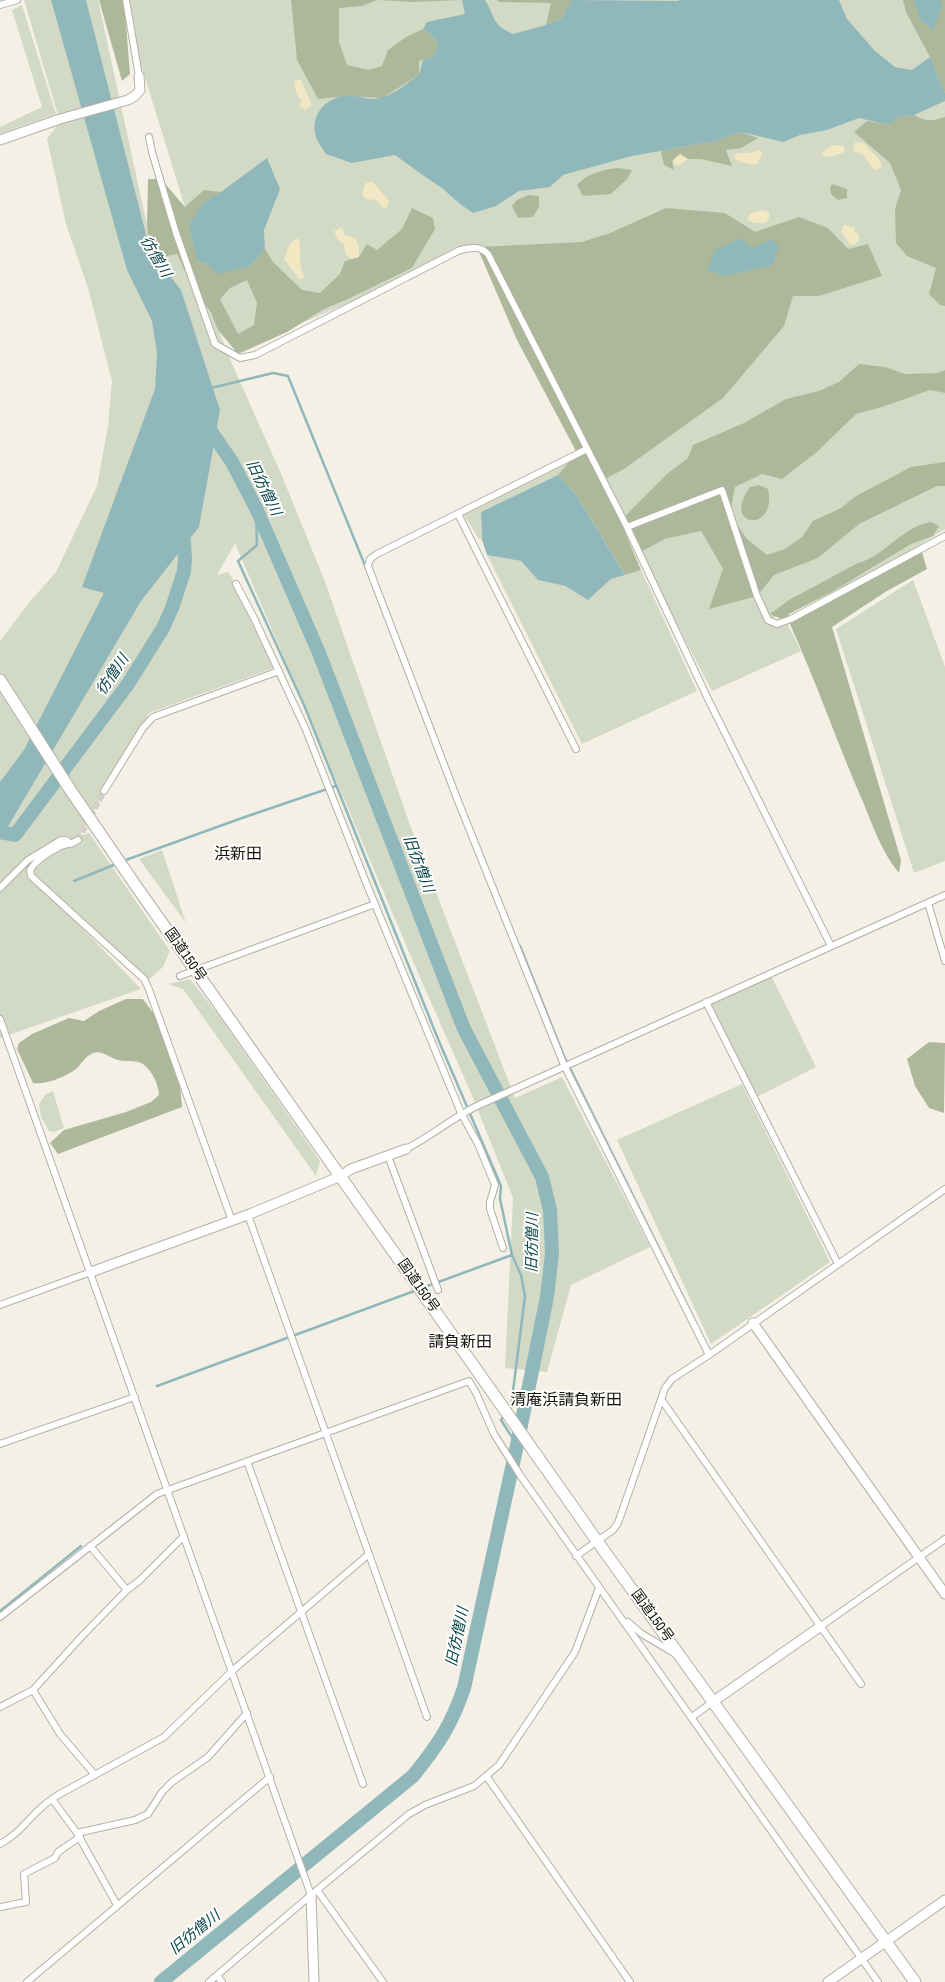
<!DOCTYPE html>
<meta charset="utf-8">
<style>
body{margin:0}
canvas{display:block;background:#f5f0e6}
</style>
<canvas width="945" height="1982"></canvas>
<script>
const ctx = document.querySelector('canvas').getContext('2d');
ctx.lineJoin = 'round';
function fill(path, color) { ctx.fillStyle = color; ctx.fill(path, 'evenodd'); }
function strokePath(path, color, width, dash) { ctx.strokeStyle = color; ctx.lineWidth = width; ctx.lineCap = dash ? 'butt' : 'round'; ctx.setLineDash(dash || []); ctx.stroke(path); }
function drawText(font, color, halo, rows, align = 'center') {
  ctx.font = font + ' "Archivo Narrow","Noto Sans JP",sans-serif'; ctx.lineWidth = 4; ctx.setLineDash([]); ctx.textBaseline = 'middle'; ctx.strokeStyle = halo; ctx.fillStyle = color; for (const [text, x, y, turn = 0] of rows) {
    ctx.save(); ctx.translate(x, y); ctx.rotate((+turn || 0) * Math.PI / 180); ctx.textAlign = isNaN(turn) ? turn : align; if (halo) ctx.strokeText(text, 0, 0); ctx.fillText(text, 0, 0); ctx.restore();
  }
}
const green = new Path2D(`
 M24,0H98L147,225L149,243L177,254L191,285L215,320L229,357L282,476L324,579L409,822L515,1098L562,1077L650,1247L571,1285L547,1372L505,1368L513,1198L473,1098L409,952L235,543L217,575L228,572L236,584L273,668L149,713L80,836L89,833L170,951L163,967L146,982L31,871L30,874L141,989L0,1038V641L28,604L56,572L97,486L108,426L112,381L88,288L66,224L47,139L60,122Z
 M121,0H942L945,59V529L875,573L769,620L786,621L801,651L712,691L639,553L665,539L701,531L723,569L757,596L718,503L634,542L478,247L237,351L185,207Z
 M22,5L56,114L0,134V127L42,107L12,10Z
 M577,453L563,473L481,512L482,540L479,539L463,514Z
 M487,555L521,561L538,580L565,586L588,600L611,579L641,570L697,691L582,744Z
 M913,580L945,667V861L914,873L836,629Z
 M162,850L186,923L139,859Z
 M770,973L816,1067L755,1098L706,1002Z
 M190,979L220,1017L320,1161L316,1176L183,989L168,984Z
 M742,1084L830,1262L711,1344L617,1140Z
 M53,1091L64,1128L54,1132L49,1131L41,1117L39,1104L45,1095Z`);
const forest = new Path2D(`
 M99,0H124L130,74L122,81Z
 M291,0H462L414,2L377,0L362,6L339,8V42L347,65L369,70L382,66L388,50L406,37L423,29L433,36L438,45L433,57L419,61V75L382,98L348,96L318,99L297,60Z
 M496,0H573L562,18L546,25L551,3L500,2Z
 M903,0H945V93L930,57L906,12Z
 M914,115C926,122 932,121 945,117V306L940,305L929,294L936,268L907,256L896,243L895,209L901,190L890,163L854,132L867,121L888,125L901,116Z
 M741,132L758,138L741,148L726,150L732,166L701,159H688L680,154L672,161L674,170L664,165L661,151L716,141Z
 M618,168L632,170L628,178L611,194L583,196L577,185C586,174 605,169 618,168Z
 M148,179H161L185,207L204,190L221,192L203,203L197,261L206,263L250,266L265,249L273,262L302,290L320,293L340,274L345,261L359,257L367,244L377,250L402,229L412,208L433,218L435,229L412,268L348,299L324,309L287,332L238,354L218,330L211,313L191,285L177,254L162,257L149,243L147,225ZM247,280L257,303L254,325L238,334L220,299L230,288Z
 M832,184L847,189V198L838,200L831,194L830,189Z
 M528,195L539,196V207L533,217L518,218L512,206L517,200Z
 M666,208L725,213L755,232L799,217L828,228L848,249L868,244L882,276L819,296H793L784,326L723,398L624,469L603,480L641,570L625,575L575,493L558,475L577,453L517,340L477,247L582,242L610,233Z
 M859,364L885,367L905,374L938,373L945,370V393L930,390L882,407L856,414L817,452L782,479L762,474L735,487L730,514L747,539L767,555L785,549L802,537L813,521L841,508L856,496L911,467L945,462V486H937L859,524L818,558L774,575L757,596L709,609L723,569L701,531L665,539L639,553L622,519L667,474L688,458L693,445L744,423L786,399L819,391L839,382Z
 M759,485L768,489C778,534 720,528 750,487Z
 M931,522L939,526L933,536L911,544L830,593L789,614L786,621L770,614L789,600L858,563C885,556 903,526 931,522Z
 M921,549L927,569L887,591L832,627L901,860L899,873C882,853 873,826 863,802C837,743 816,681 789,622Z
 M126,999H143L156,1017L179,1072L182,1107L58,1154L50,1143L64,1130L126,1112L151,1102L159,1095C159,1085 151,1068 141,1063C134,1060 125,1062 118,1060C109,1058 103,1050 93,1053C84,1057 82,1064 76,1069C65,1077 46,1085 33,1083L17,1049L19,1043L32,1034L69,1018L84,1021L99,1011Z
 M929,1042L945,1043L944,1113L929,1108L915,1086L907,1059Z`);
const sand = new Path2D(`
 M301,80L312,105L305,110L299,106L302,101C297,97 294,88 295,81Z
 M855,142L864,143C871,155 878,152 882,167L877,170C866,166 868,152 855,152L853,148Z
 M833,145L843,146L845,152L830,157L821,155L823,152Z
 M760,150L762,154L757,165L740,162L733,157L737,153H750Z
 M680,154L688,159L678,166L674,164V159Z
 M368,182H373L389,201L387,208L382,207L376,200L366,199L362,194L365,184Z
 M761,210L769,212V219L765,223H754L747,219L750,214Z
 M844,225L855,227L854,231L859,234V240L854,245H850L841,231Z
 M342,227L345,235L355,238L359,247V257L351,259L345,253L344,244L338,240L334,231Z
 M296,238L299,240C302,255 297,265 305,278L299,279L284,259L289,245Z`);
const water = new Path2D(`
 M51,0H86L150,250L181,290L220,410L199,527L141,601L0,840V782L24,750L104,593L82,587L155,389L157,353L152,321L127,270Z
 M462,0H485C496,18 491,24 513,34L546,25L562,18L572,0L678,1L680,0H839L847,19L875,51L895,67L912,70L930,57L945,93V101L914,115L901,116L888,125L859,118L827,130L800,135L783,142L741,132L716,141L632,156L563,175L550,187L519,191L496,206L473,213L460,204L442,188L424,176L395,155L352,163L326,154C323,149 318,143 316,137C309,113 329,94 353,96C364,96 367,101 379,98C394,95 407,83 419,75L423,60L433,57L438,45L433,36L423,29L427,22L465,14Z
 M914,0H941V10L933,30L920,20Z
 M267,158L280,189L264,230L265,249L250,266L217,274L206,263L197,261L189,225L203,203L221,192Z
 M740,238L752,248L772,239L779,246L773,265L724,276L707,270L715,250Z
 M558,475L575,493L625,575L611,579L588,600L565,586L538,580L521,561L487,555L482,540L481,512Z`);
const stream = new Path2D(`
 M211,388L273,373L288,376L366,568
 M256,508L257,545L238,561L304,705L438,1039L501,1186L500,1199L512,1255L521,1275L525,1296L511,1407L509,1410
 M123,861L242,818L336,786
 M74,881L116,864
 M520,946L563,1054L692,1315
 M422,1288L512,1255
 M157,1386L417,1290
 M504,1416L501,1420L517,1445
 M0,1611L81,1546`);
const river = new Path2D(`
 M0,832L15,835L128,684L163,628L172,608L184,571L185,559L183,529
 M161,1982L413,1776C438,1745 451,1726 464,1688L517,1445L547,1297L552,1253L550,1210L542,1177L464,1029L319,653L256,508L232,462L206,424`);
const streetTunnel = new Path2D(`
 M78,840L104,791`);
const street = new Path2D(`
 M126,0L139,76
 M0,5L17,0
 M149,137L152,152L176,233L215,344L240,358L255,355L460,250C471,248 479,245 488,254L627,527L708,699L831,946
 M587,449L377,554L370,559L368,566L458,801L564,1065L709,1355
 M458,514L576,749
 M627,527L722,490L757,596L768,620L777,624L791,619L945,536
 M236,584L254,618L306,730L367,885L461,1113L478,1144L495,1185L490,1202V1209L503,1248
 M104,791L143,728L153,717L279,671
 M78,840C71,845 66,843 59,847C49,852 36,860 30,870L31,876L144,979L148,987L232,1221
 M0,888L28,860L61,840H66L71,844
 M928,903L945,961
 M180,976L375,904
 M706,1002L838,1264
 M0,1019L311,1895L209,1982
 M406,1149C432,1136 453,1117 479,1105L945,895
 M388,1156L438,1290
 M248,1215L427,1717
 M0,1305L91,1272
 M661,1399L861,1684
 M0,1444L135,1397
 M247,1461L363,1784
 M90,1546L127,1590
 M576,1556L613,1530L618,1523L665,1388L672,1379L709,1355L945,1189
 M0,1617L157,1494L469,1381L476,1393L494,1434L520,1475L878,1982
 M628,1622L642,1634L674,1653
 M821,1626L945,1539
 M33,1690L60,1734L95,1775
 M0,1707L33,1690L84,1634L127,1590L140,1580L184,1536
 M692,1717L714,1701
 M487,1777L630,1982
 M52,1799L77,1833L117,1905
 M77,1833L135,1820L148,1814L162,1792L172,1782L208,1757L247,1713
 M0,1844C18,1835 27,1820 42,1807C46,1803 52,1799 58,1795L164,1737L232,1671L369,1554
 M317,1890L383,1982
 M311,1895L409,1814L425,1805L474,1786L499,1765L575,1652L599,1588
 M0,1907L26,1902L24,1874L55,1858L58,1852L80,1837
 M217,1975L222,1982
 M27,1982L270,1777`);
const secondary = new Path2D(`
 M0,140L60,119L128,100L135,96L140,90L139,76
 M91,1272L250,1214L341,1176L351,1169L406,1149
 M753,1323L945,1594
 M714,1701L821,1626
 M311,1895L314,1982
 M828,1982L945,1900`);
const highway = new Path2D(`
 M0,680L69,788L136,886L597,1541L915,1982`);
const streetNames = [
 ["国道150号",185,955,55],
 ["国道150号",418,1286,55],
 ["国道150号",652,1616,54]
];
const waterNames = [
 ["彷僧川",155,257,59],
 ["旧彷僧川",263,488,64],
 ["彷僧川",113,675,-56],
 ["旧彷僧川",418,864,69],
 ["旧彷僧川",533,1243,-89],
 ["旧彷僧川",458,1637,-78],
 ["旧彷僧川",195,1933,-39]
];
const quarterNames = [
 ["浜新田",238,855],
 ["請負新田",460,1343],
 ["清庵浜請負新田",566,1401]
];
fill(green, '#d2dac6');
fill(forest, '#adb89b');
fill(sand, '#f1e7c2');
fill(water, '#90b8bb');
strokePath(stream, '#90b8bb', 2.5);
strokePath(river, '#90b8bb', 14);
strokePath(streetTunnel, '#d3cfc6', 6, [6, 3]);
strokePath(street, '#b4b0a6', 8);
strokePath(secondary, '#b4b0a6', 11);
strokePath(highway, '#b4b0a6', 13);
strokePath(street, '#fff', 6);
strokePath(secondary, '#fff', 9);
strokePath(highway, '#fff', 11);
drawText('14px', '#14130f', '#fffefc', streetNames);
drawText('italic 15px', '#08474b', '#fffefc', waterNames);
drawText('16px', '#14130f', '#fffefc', quarterNames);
</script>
